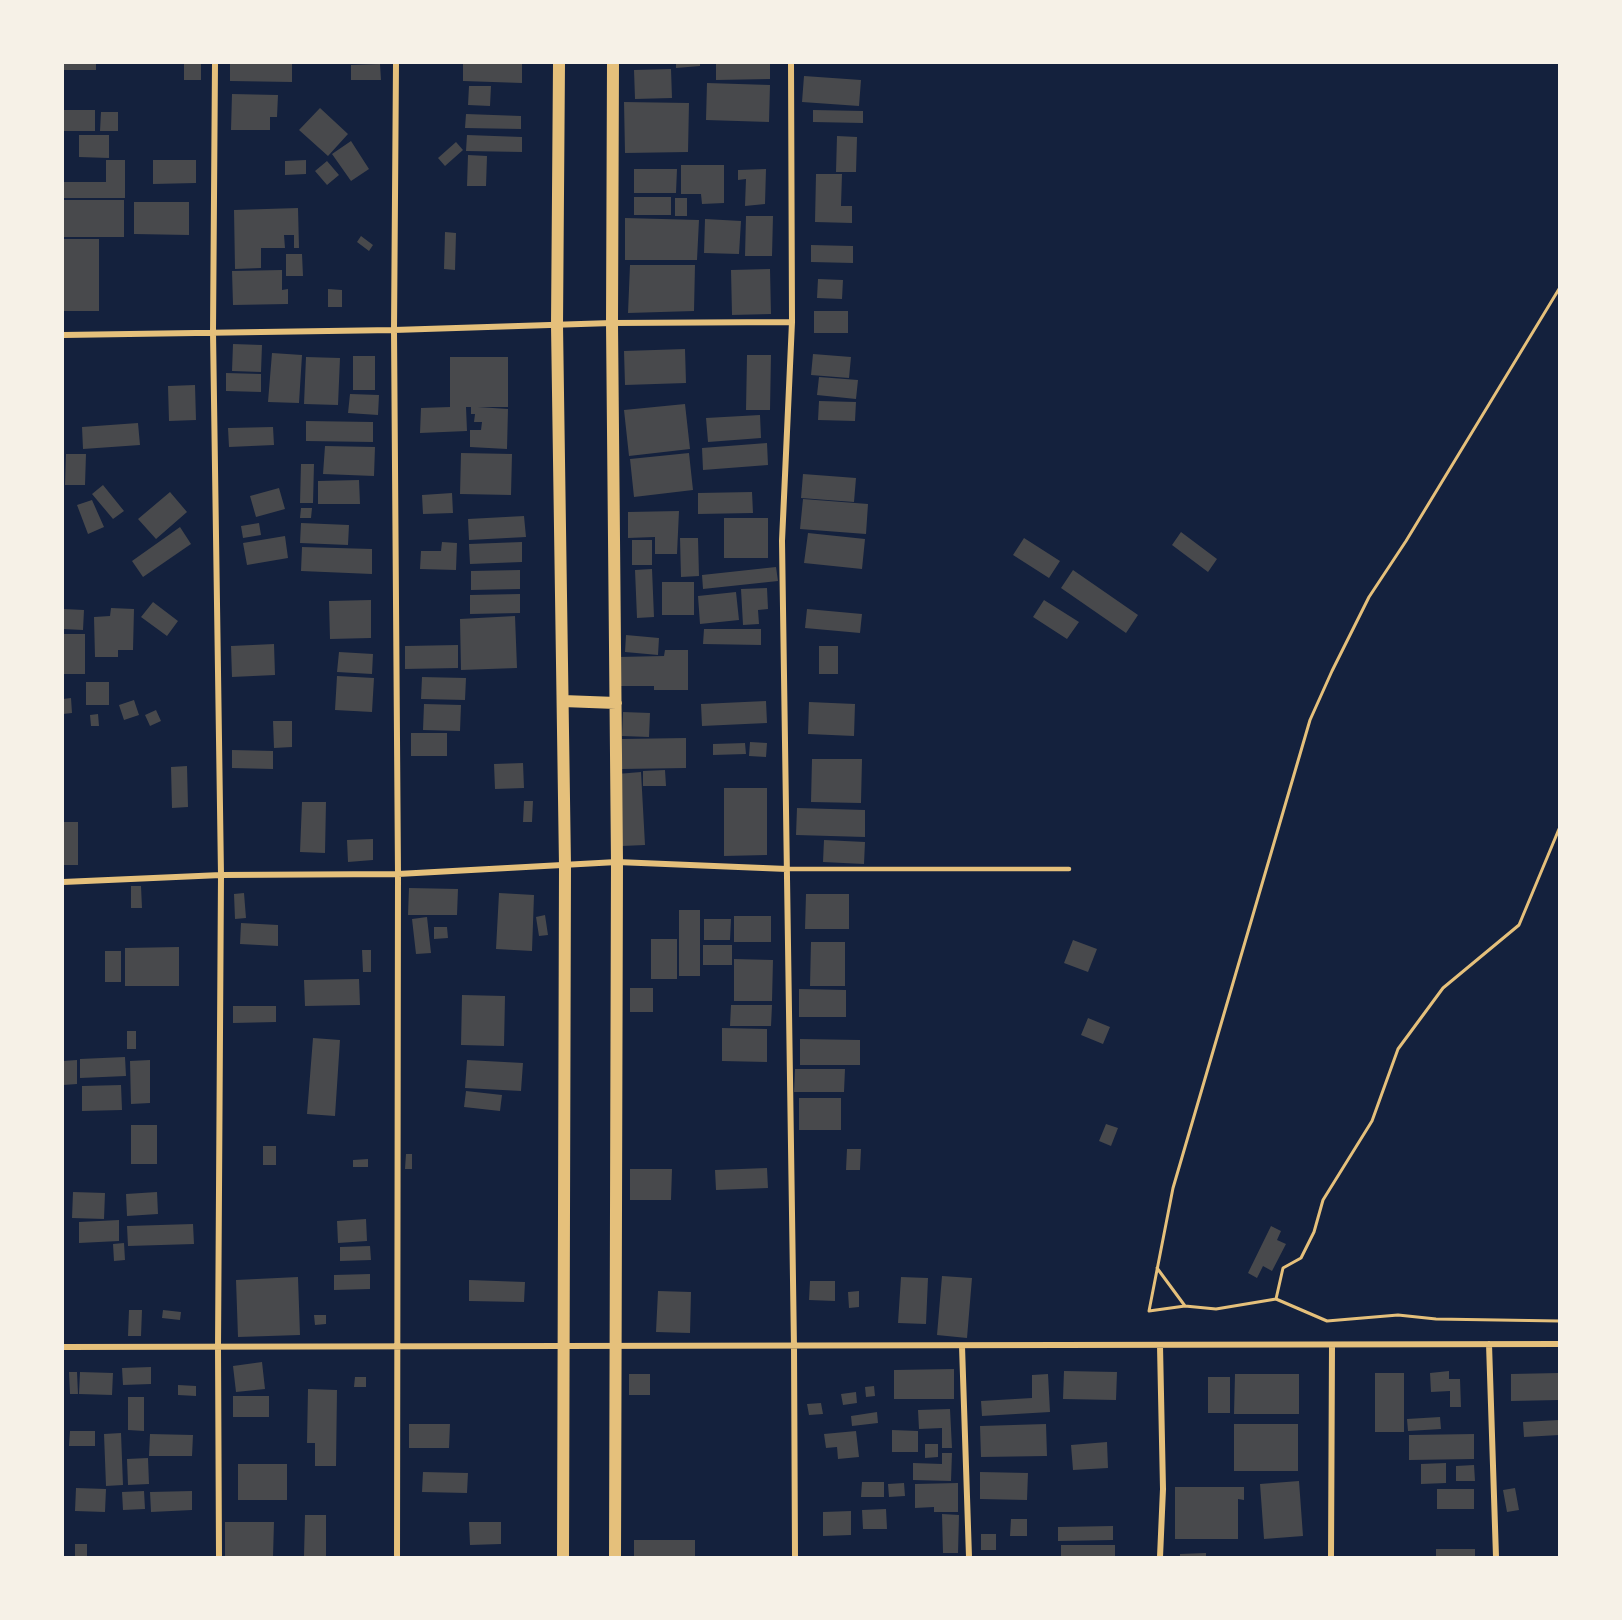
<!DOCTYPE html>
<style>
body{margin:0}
#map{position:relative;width:1622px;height:1620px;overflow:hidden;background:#14213d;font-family:"Source Sans 3",sans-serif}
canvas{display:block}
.frame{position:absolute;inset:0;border:64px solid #f6f1e7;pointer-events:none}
</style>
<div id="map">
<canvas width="1622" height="1620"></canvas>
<div class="frame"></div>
</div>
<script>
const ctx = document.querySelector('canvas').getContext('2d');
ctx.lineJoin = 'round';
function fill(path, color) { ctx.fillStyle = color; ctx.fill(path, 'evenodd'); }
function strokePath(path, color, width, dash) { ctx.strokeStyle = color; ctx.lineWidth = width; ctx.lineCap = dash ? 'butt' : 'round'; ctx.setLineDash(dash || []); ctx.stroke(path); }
const building = new Path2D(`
 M63,63H96V70H63Z
 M184,63H201V80H184Z
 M230,63H292V82L230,81Z
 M463,63H522V83L463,81Z
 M676,63H700V66L676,68Z
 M716,63H770V79L716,80Z
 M380,64L381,80H351V65Z
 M671,69L672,98L635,99L634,70Z
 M804,76L861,80L859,106L802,102Z
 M707,83L770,85L769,122L706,120Z
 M469,86H491L490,106L468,105Z
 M232,94L278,95L277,117H270V130H231Z
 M624,102L689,103L688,152L625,153Z
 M320,108L348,134L328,156L299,130Z
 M63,110H95V131H63Z
 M813,110L863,111V123L813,122Z
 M101,112H118V131H100Z
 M466,114L521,116V129L465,128Z
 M79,135H109V158L79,157Z
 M467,135L522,137V152L466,151Z
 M837,136L857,137L856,172H836Z
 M351,141L369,169L351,181L332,154Z
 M456,142L463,150L445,166L438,158Z
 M468,155L487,156L486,186H467Z
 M106,160H125V198H63V182H106Z
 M153,160H196V183L153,184Z
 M306,160V174L285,175V161Z
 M327,161L339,175L327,185L315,171Z
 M681,165H724V203L702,204L701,194H681Z
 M634,169H677L676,193H634Z
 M766,169L765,204L745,206L746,179L738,180V170Z
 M816,174H842L841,206H852V223L815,222Z
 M634,197H671V215H634Z
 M675,198H687V216H675Z
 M63,200H124V237H63Z
 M134,202H189V235L134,234Z
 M298,208L299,248H294V235H284L285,248H261V268L235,269L234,210Z
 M746,216H773L772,256H745Z
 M625,218L699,220L697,260H625Z
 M705,219L741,221L739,254L704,253Z
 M445,232L456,233L455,270L444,269Z
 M361,236L373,245L369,251L357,242Z
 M63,239H99V311H63Z
 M811,245L853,246V263L811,262Z
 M286,254H302L303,276H286Z
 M630,265H695L694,311L628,313Z
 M770,269L771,314L732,315L731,270Z
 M282,270V290L288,289V304L233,305L232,271Z
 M818,279L843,280L842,299L817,298Z
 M328,289L342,290V307H328Z
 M814,311H848V333H814Z
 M233,344L262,345L261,372L232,371Z
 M685,349L686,383L625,385L624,351Z
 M272,353L302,355L299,403L268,402Z
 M813,354L851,357L849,378L811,375Z
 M747,355H771L770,410H746Z
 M353,356H375V390H353Z
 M306,357L340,358L338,405L304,404Z
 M450,357H508V407H478L508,409L507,449L470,447V430H481L482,422H474L475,414H471V407H466L467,431L420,433L421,408L450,407Z
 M226,373L261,374V392L226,391Z
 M819,377L858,380L856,399L817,395Z
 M195,385L196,420L169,421L168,386Z
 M350,394L379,395L378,415L348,413Z
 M819,401L856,402L855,421L818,420Z
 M685,404L690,449L629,456L624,410Z
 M760,415L761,438L708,442L706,418Z
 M306,421L373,422V442L306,441Z
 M138,423L140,445L83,449L82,427Z
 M273,427L274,445L229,447L228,428Z
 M767,443L768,465L703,470L702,448Z
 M325,446L375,447L374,476L323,474Z
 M461,453L512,454L511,495L460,494Z
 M689,453L693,490L634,497L630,459Z
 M66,454H86L85,485H65Z
 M301,464H314L313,503H300Z
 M803,474L856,478L854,502L801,498Z
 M359,480L360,504H318V481Z
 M103,485L124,511L113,519L92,494Z
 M279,488L285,509L256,517L250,496Z
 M170,492L187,512L156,539L138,519Z
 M752,492L753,513L698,514V493Z
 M452,493L453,513L423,514L422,495Z
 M803,499L868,504L866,534L800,529Z
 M92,500L104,527L88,534L77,505Z
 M301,508H312L311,518H300Z
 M679,511L677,554H655V537L628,538V512Z
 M524,516L526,537L469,540L468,519Z
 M724,518H768V558H724Z
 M259,523L261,535L243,538L241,526Z
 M301,523L349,525L348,545L300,543Z
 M180,527L191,544L143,577L132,561Z
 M1181,532L1217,559L1208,572L1172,545Z
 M808,533L865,539L862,569L804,563Z
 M285,536L288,558L247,565L243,543Z
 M680,538H698L699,576L681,577Z
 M1024,538L1060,561L1049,578L1013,555Z
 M632,540H652V565H632Z
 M442,542L457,543L456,570L420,569L421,551H441Z
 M522,542V562L470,564L469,544Z
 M302,547L372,549V574L301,571Z
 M776,567L778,581L703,589L702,575Z
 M652,569L654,617L637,618L635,570Z
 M520,570V589L471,590V571Z
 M1073,570L1138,615L1126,633L1061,588Z
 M662,582H694V615H662Z
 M767,588L768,609L758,610L759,624L743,625L741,589Z
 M736,592L739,620L700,624L698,596Z
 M520,594V613L470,614V595Z
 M371,600V638L330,639L329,601Z
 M1044,600L1079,622L1067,639L1033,617Z
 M153,602L178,621L167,636L141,617Z
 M111,608L134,609L133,650H118V657H95L94,617L110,616Z
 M64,609L84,610L83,630L63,629Z
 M807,609L862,614L860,633L805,628Z
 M515,616L517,668L461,670L460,619Z
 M704,629H761V645L703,644Z
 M63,634H85V674H63Z
 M626,635L659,638L658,655L625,652Z
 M274,644L275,675L232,677L231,646Z
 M458,645V668L405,669V646Z
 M819,646H838V674H819Z
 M665,650H688V690H654V686H618V657L664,656Z
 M339,652L373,654L372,674L337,672Z
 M337,676L374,678L372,712L335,710Z
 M422,677L466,678L465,700L421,699Z
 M86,682H109V705H86Z
 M71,698L72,713L63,714V699Z
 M134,700L139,715L124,720L119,705Z
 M766,701L767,723L702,726L701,704Z
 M809,702L855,704L854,736L808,734Z
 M424,704L461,705L460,731L423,730Z
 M156,710L161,721L150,726L145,715Z
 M623,712L650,713L649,737L622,736Z
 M98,714L99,726H91L90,715Z
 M273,721H292V747L274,748Z
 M411,733H447V756H411Z
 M686,738V768L622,769V739Z
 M750,742L767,743L766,757L749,756Z
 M745,743L746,754L713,755V744Z
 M232,750L273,751V769L232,768Z
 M812,759H862L861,803L811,802Z
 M523,763L524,788L495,789L494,764Z
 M187,766L188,807L172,808L171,767Z
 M665,770L666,786H643V771Z
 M641,772L645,845L622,846L617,774Z
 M724,788H767V855L724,856Z
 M524,801H533L532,822H523Z
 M302,802H326L325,853L300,852Z
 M797,808L865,810V837L796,835Z
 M63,822H78V865H63Z
 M373,839V860L348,862L347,840Z
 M824,840L865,842L864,864L823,862Z
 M131,886H141L142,908H131Z
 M409,888L458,889L457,915H408Z
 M244,893L246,918L235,919L234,894Z
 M499,893L534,895L532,951L496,949Z
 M806,894H849V929H805Z
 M679,910H700V976H679Z
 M545,915L548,935L539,936L536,917Z
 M734,916H771V942H734Z
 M427,917L431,953L416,954L412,919Z
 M704,919H731L730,940H704Z
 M241,923L278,925V946L240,944Z
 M434,927H447L448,938L434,939Z
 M651,939H677V979H651Z
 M1073,940L1097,949L1088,972L1064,963Z
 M811,942H845V986H810Z
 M703,945H732V965H703Z
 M179,947V986H125V948Z
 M362,950H371V972H363Z
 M105,951H121V982H105Z
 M734,959L773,960L772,1001H734Z
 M359,979L360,1005L305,1006L304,980Z
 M630,988H653V1012H630Z
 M799,989L846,990V1017H799Z
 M462,995L505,996L504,1046L461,1045Z
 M731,1005H772L771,1026H730Z
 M233,1006H276V1022L233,1023Z
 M1088,1018L1110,1027L1103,1044L1081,1035Z
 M722,1028L767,1029V1062L722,1061Z
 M127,1031H136V1049H127Z
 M313,1038L340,1040L335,1116L307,1114Z
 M800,1039L860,1040V1065H800Z
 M125,1057L126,1076L80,1078V1059Z
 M77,1060V1084L63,1085V1061Z
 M150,1060V1103L131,1104L130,1061Z
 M467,1060L523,1063L521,1091L465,1088Z
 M795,1069H845L844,1092H794Z
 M121,1085L122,1110L82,1111V1086Z
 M466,1091L502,1095L500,1111L464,1107Z
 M799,1098H841V1130H799Z
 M1106,1124L1118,1128L1111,1146L1099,1141Z
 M131,1125H157V1164H131Z
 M263,1146H276V1165H263Z
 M847,1149H861L860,1170H846Z
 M406,1154H412V1169H405Z
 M368,1159V1167H353V1160Z
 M767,1168L768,1188L716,1190L715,1170Z
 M630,1169H672L671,1200H630Z
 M73,1192L105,1193L104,1219L72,1218Z
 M157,1192L158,1214L127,1216L126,1194Z
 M366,1219L367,1241L338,1243L337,1221Z
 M119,1220V1241L79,1243V1222Z
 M193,1224L194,1244L128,1246L127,1226Z
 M1271,1226L1281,1231L1277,1240L1286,1244L1272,1271L1263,1266L1257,1278L1248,1273Z
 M124,1243L125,1260L114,1261L113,1244Z
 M370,1246L371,1260L340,1261V1247Z
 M370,1274V1289L334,1290V1275Z
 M942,1276L972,1278L967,1338L937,1335Z
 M298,1277L300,1335L238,1337L236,1280Z
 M901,1277L928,1278L926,1324L898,1323Z
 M469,1280L525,1282L524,1302L469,1301Z
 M810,1281H835V1301L809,1300Z
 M658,1291L691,1292L690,1333L656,1332Z
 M859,1291V1307L849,1308L848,1292Z
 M129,1310H142L141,1336H128Z
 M163,1310L181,1312L180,1320L162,1318Z
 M314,1315H326V1324L315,1325Z
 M262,1362L265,1389L236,1392L233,1366Z
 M151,1367V1384L123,1385L122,1368Z
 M954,1369V1399H894V1370Z
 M1064,1371L1117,1372L1116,1400L1063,1399Z
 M1449,1371V1379H1460L1461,1407H1450V1391L1431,1392L1430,1373Z
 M69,1372H77L78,1394H70Z
 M80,1372L113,1373L112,1395L79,1394Z
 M1375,1373H1404V1432H1375Z
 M1559,1373V1400L1511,1401V1374Z
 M629,1374H650V1395H629Z
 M1048,1374L1050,1412L982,1416L981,1401L1032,1398V1375Z
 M1235,1374H1299V1414H1234Z
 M355,1377H366V1387H354Z
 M1208,1377H1230V1413H1208Z
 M178,1385L196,1386V1396L178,1395Z
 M874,1386L875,1396L866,1397L865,1387Z
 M308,1389L337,1390L336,1466H315V1443H307Z
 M856,1392L857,1403L843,1405L841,1394Z
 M233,1396H269V1417H233Z
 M128,1397H144V1431L128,1430Z
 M821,1403L823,1414L809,1415L807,1404Z
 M950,1409L952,1448H942V1428L919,1429L918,1410Z
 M877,1412L878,1423L852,1426L851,1416Z
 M1440,1417L1441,1429L1408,1431L1407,1419Z
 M1559,1420V1435L1524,1437L1523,1422Z
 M409,1424H450L449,1448H409Z
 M1046,1424L1047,1456L981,1457L980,1426Z
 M1234,1424H1298V1471H1234Z
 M892,1430L918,1431V1452H892Z
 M70,1431H95V1446H69Z
 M856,1431L859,1457L838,1459L837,1447L826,1448L824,1434Z
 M121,1433L123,1485L106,1486L104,1434Z
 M150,1434L193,1435L192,1456H149Z
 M1474,1434V1459L1409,1460V1435Z
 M1107,1442L1108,1468L1073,1470L1071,1445Z
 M925,1444H938V1457L925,1458Z
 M942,1453H952L951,1481L913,1480V1463L942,1464Z
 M148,1458L149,1484L128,1485L127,1459Z
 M1446,1463V1483L1421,1484V1464Z
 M238,1464H287V1500H238Z
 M1474,1465L1475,1481H1456V1466Z
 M423,1472L468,1473L467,1493L422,1492Z
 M980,1472L1028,1473L1027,1500L980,1499Z
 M1299,1481L1303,1536L1264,1539L1260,1484Z
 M862,1482H884V1497H861Z
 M904,1483L905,1496L889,1497L888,1484Z
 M958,1483V1512H934V1507L915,1508V1484Z
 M1175,1487H1244V1500L1238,1499V1539H1175Z
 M76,1488L106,1489L105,1512L75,1511Z
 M1515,1488L1519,1510L1507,1512L1503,1490Z
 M1437,1489H1474V1509H1437Z
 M144,1491L145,1509L123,1510L122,1492Z
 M192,1491V1510L151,1512L150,1492Z
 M886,1509L887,1529H863L862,1510Z
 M851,1511V1535L823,1536V1512Z
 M942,1514L959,1515L958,1553H943Z
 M305,1515H326V1556H304Z
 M1011,1519H1027V1536H1010Z
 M225,1522H274L273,1557H225Z
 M469,1522H501V1544L470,1545Z
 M1113,1526V1540L1058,1541V1527Z
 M981,1534H996V1550H981Z
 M634,1540H695V1557H634Z
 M75,1544H87V1557H75Z
 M1061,1545H1115V1557H1061Z
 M1436,1549H1475V1557H1436Z
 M1206,1553V1557H1180V1554Z`);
const path = new Path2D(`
 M1559,829L1519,925L1443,988L1398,1049L1372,1121L1323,1200L1314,1232L1301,1258L1283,1268L1276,1299L1327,1321L1398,1315L1436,1319L1559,1321
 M1157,1268L1185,1306L1216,1309L1276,1299
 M1185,1306L1149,1311L1173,1188L1310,720L1332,671L1369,597L1406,541L1559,289`);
const service = new Path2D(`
 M787,869H1069`);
const minor = new Path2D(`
 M215,63L213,332L221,875L218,1347L219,1557
 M396,63L394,330L398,874L397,1557
 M791,63L792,322L782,541L794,1347L795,1557
 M63,335L394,330L612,323L792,322
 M63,882L221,875L398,874L617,862L787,869
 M1489,1344L1496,1557
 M962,1346L969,1557
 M63,1347L1559,1344
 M1160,1557L1163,1489L1160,1346
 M1331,1557L1332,1345`);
const secondary = new Path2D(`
 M559,63L557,325L565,866L563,1557
 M613,63L612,323L617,862L615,1557
 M563,701L616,703`);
fill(building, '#48494c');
strokePath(path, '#e5c07b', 3);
strokePath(service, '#e5c07b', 4.5);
strokePath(minor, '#e5c07b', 6);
strokePath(secondary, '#e5c07b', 12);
</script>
